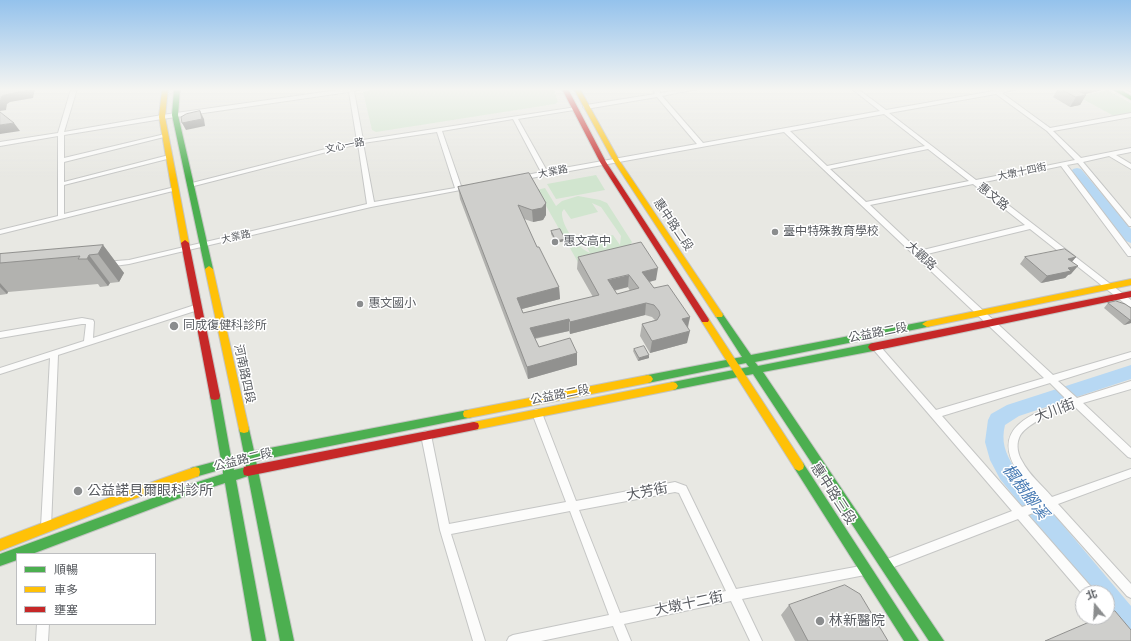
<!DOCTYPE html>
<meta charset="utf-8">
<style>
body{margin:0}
#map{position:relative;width:1131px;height:641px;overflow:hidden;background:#e8e8e3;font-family:"Open Sans","Noto Sans TC",sans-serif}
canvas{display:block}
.legend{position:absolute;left:16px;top:553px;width:140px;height:72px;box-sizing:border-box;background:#fff;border:1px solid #bdbec0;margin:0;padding:5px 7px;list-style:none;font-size:12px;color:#595c61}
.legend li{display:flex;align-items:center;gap:8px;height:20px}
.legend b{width:20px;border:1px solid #bdbec0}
.north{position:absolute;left:1075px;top:585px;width:40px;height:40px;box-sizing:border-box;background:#fff;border:1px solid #bdbec0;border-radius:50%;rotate:342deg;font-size:11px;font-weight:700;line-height:16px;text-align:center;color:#595c61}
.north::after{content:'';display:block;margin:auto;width:14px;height:18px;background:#8b8d8e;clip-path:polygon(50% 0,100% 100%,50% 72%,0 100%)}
</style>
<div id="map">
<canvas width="1131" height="641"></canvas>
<ul class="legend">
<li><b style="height:5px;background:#4caf50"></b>順暢</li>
<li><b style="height:5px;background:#ffc107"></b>車多</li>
<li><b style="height:5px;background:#c62828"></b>壅塞</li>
</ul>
<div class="north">北</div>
</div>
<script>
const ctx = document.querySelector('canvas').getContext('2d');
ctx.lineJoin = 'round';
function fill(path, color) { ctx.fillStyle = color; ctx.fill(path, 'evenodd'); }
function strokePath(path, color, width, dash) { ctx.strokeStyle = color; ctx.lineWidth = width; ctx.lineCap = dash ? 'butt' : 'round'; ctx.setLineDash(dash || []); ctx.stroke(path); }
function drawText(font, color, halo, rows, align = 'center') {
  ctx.font = font + ' "Open Sans","Noto Sans TC",sans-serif'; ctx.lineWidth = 3; ctx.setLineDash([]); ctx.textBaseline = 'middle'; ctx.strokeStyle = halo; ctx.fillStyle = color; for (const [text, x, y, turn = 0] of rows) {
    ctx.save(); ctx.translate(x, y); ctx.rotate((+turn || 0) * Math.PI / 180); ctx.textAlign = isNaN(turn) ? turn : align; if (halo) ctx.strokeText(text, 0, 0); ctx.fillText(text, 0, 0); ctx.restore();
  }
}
const green = new Path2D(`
 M375,89H554L558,102L555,104L376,132L372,130L363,92Z
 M1107,90L1131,103V113L1114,116L1079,97Z
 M596,175L605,190L556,199L547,184Z
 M545,188L556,206L562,201L578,196L600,200L607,203L632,242L627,250L585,256L582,255L586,261L579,264L537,190ZM592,203L601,207L621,236L620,245L613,235L584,242L590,253C577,248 561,225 562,212L564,209L571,219L598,212Z`);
const river = new Path2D(`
 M1077,168L1081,169L1131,229V243L1126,241L1073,175L1071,172L1073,169Z
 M1131,365V379L1019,416L1005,425C1001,441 1005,453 1014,467L1131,606V636L1123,632L1107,612V593H1092L1000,479L990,460L985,442L988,420L991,414L1007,405Z`);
const street = new Path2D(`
 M71,89H77L64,132L162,115L345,89H360L354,91L363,140L576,107V109L574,110L518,119L547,171L697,144L657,97L586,109L583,107L586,105L655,94L653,89H659L660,93L684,89H697L662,96L703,143L880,111L852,89H858L886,110L993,91L996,89H1016L1002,93L1050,128L1131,113V117L1053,131L1081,158L1131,148V152L1116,155L1131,164V169L1109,156L1083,162L1131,219V226H1129L1078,163L1067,165L1131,249V256H1128L1061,166L980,183L1131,300V307L1128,306L1030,229L923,255L1053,375L1131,352V358L1058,381L1077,398L1131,381V389L1083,403L1131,448V458L1128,457L1074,406C1059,411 1024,423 1019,438C1016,445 1018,455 1022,461C1029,475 1042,485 1052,497L1131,469V477L1058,504L1131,584V598L1127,596L1048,507L1028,515L1093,589L1095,593H1083V595L1018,519L886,570L882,569L881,565L882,561L1012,511L873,349L872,347L873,345H879L936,410L1044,378L784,132L520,180L517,178L518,177L541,172L513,119L442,131L461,186H471V188L371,207L129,264L107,267L104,266L103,264L104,262L129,260L367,204L358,144L190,187L187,185L188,184L357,141L349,92L162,119L64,135V158L165,134L168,136L64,162V182L169,155L172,157L171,158L64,185V214L175,187L178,189L177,190L0,234V230L58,216V136L0,146V142L58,133ZM996,94L1047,131L1075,160L976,180L889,113ZM884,114L925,146L827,166L790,131ZM437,132L455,188L374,202L363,143ZM928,149L969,181L866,202L830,169ZM973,184L1025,225L919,251L870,205ZM1050,383L1068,401C1033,413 989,427 1018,472C1024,482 1034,491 1042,500L1022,507L942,416Z
 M198,304L202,307L201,309L58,355L51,527L50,531L46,532L42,531L41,527L50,358L0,374V368L84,341L86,324H82L0,338V332L82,318L93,320L94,322L93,338Z
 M537,409L540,410L542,413L576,501L675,482L686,486L736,589L866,565L870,566L871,570L870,574L742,599L762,641H750L731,601L624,624L631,641H619L613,626L541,641H507L509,637L513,635L609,615L570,511L451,534L485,641H473L440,530L421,435L423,432L426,431L429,432L431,435L449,524L566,502L532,413L534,410ZM675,492L679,493L726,591L620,613L579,510Z
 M37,624H49L48,641H36Z`);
const fast = new Path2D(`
 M174,89H180L178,115L213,269L209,272L205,269L172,115Z
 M1112,89H1120L1131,96V100Z
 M719,312L722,313L751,355L927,321L930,322L932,324L930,326L927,327L755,362L758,366L873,343L876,344L878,347L876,350L873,351L763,372L944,641H929L753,374L673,390L670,389L668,386L670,383L673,382L749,367L746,363L648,383L645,382L643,379L645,376L648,375L742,357L715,315Z
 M215,392L219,393L220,396L231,457L244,454L239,429L240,426L244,425L248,426L249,429L254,451L468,410L472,411L473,414L472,417L468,418L256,461L294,641H280L248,476L236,480L266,641H252L225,483L188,495L32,554H17V560L0,566V554L188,485L223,474V469L195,477L191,476L190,472L191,468L221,460L210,396L211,393ZM245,463L246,467L234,470L233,466Z
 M799,461L803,463L919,641H904L795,469L794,466L795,463Z`);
const slow = new Path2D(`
 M162,89H168L165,117L189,243L185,246L181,243L159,117Z
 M574,89H580L619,160L722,313L723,315L722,317H716L613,160Z
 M209,266L213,269L249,429L248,432L244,433L240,432L239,429L205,269Z
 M1131,279V285L927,327L922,324L927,321Z
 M705,317L708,318L803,463L804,466L803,469L799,471L795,469L702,322L701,320L702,318Z
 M648,375L651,376L653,379L651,382L648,383L468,418L464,417L463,414L464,411L468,410Z
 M673,382L676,383L678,386L676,389L673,390L474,430L470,429L469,426L470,423L474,422Z
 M195,467L199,468L200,472L199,476L125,502L0,551V539L124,492Z`);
const jam = new Path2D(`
 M562,89H568L606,162L708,318L709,320L708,322H702L600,162Z
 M185,240L189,243L220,396L219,399L215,400L211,399L210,396L181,243Z
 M1131,291V297L873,351L870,350L868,347L870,344L873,343Z
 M474,422L478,423L479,426L478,429L474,430L248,476L244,475L243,471L244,467L248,466Z`);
const rail = new Path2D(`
 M1121,89L1131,94`);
const wall = new Path2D(`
 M1058,89H1105L1084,94L1086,95L1080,105L1070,107L1053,97Z
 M1124,89H1131V93Z
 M529,173L546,215L543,220L533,222L524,219L537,247L559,287L560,299L522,309L523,313L593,297L577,269L578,257L656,280L649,282L654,288L690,317L688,328L687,343L650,353L640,336L642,324L655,320L652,317L645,315L570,334L569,331L535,339L539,347L577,353V365L528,379L460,199L458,187ZM628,287L630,291L617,294L614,291Z
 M551,231L565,241L556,243L551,234Z
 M103,245L124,273L119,282L110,283L108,286L100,287L98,284L8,292L7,294L0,295V254Z
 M1025,257H1076L1072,262L1071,274L1068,275L1065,278L1041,283L1020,264Z
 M1108,303L1131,308V323L1124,325L1104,308Z
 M634,349L649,358L638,361L633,351Z
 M789,605L888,641H795L781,615Z`);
const shadedWall = new Path2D(`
 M28,89H35L33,98L10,102L7,104L6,110L0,111V102L2,96L4,95Z
 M1082,89H1105L1078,96Z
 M1086,95L1080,105L1070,107L1076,97Z
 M200,111L204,119L205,126L186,130L182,123Z
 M14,123L20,131L0,134V125Z
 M546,203V215L543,220L533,222L532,210Z
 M565,239V241L556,243V241Z
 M103,245L124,273L119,282L98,254Z
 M89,255L110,283L108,286L87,259Z
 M1076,257L1069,265L1068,259Z
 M1078,266L1071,274L1068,275L1065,278L1041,283L1047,276L1068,268Z
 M658,268L656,280L641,284L642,272Z
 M629,275L628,287L607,292L608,280Z
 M0,283L8,292L7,294L0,287Z
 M559,287L560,299L518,310L517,298Z
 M646,303L645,315L570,334V322Z
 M690,317L687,329L682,319Z
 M569,319V331L531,339L530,328Z
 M1130,320H1131V323L1124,325Z
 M690,331L687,343L650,353L652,341Z
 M577,353V365L528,379L527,367Z
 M649,355V358L638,361L639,358Z`);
const building = new Path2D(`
 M0,89H28V90L4,95L2,96L0,102Z
 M1061,89H1075L1086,95L1076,97Z
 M200,111L202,119L182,123L181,117L186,114Z
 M0,112L14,123L0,125Z
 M529,173L546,203L542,208L532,210L518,205L537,247H539L559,287L517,298L523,313L599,295L578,257L641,242L658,268L642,272L654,288L668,285L690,317L682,319L690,331L652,341L642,324L657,320L660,315L659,311L654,305L646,303L570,322L569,319L530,328L539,347L570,338L577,353L527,367L458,187ZM629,275L639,288L617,294L608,280Z
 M560,229L565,239L556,241L551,231Z
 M103,245L98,254L89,255L87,259H78L80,256L0,263V254Z
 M1065,249L1076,257L1068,259L1078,266L1068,268L1071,271L1047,276L1025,257Z
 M1116,301L1125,304L1131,308V320H1130L1108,303Z
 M644,346L649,355L639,358L634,349Z
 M845,585L860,594L888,641H808L789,605Z
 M1115,611L1131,630V641H1045L1101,617H1107V615Z`);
const markers = [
 [775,232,4,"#8b8d8e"],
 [555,242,4,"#8b8d8e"],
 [360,304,4,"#8b8d8e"],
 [174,326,5,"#8b8d8e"],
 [78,491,5,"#8b8d8e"],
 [820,621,5,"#8b8d8e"]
];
const farStreetnames = [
 ["文心一路",345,146,-12],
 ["大業路",553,172,-11],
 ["大墩十四街",1022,172,-12],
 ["大業路",236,237,-13]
];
const streetNames = [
 ["惠文路",993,197,38],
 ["惠中路二段",673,225,56],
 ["大觀路",921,256,43],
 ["公益路二段",878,333,-11],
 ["河南路四段",244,374,78],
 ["公益路二段",560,395,-11],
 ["公益路二段",243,460,-14]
];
const poiNames = [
 ["臺中特殊教育學校",783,232],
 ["惠文高中",563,242],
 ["惠文國小",368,304],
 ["同成復健科診所",183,326]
];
const nearStreetnames = [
 ["大川街",1055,411,-21],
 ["大芳街",647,492,-11],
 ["惠中路三段",833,494,57],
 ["大墩十二街",689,604,-12]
];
const nearPoinames = [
 ["公益諾貝爾眼科診所",87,491],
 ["林新醫院",829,621]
];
const nearWaternames = [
 ["楓樹腳溪",1025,492,53]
];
fill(green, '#d1e5cf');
fill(river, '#b7d8f3');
strokePath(street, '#c5c6c5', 2);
strokePath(fast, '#c4c5c3', 2);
strokePath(slow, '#c4c5c3', 2);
strokePath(jam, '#c4c5c3', 2);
fill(street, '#fcfcfb');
fill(fast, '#4caf50');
fill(slow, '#ffc107');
fill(jam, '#c62828');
strokePath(rail, '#e1e1e0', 2, [1, 4]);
fill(wall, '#b2b2af');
fill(shadedWall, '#91918f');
fill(building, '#cfcfcc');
strokePath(building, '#91918f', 1);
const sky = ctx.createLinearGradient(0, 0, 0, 179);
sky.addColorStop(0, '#94c2ec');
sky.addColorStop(0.5, '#f5f5f2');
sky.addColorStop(1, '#f5f5f200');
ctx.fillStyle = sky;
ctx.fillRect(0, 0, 1131, 179);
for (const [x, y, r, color] of markers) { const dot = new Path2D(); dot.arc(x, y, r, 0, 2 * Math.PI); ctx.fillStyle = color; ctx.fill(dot); strokePath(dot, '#fff', 1.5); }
drawText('10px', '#595c61', '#fff', farStreetnames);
drawText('12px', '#595c61', '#fff', streetNames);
drawText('12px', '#595c61', '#fff', poiNames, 'left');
drawText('14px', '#595c61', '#fff', nearStreetnames);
drawText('14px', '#595c61', '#fff', nearPoinames, 'left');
drawText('italic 16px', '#4478b2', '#fff', nearWaternames);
</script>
